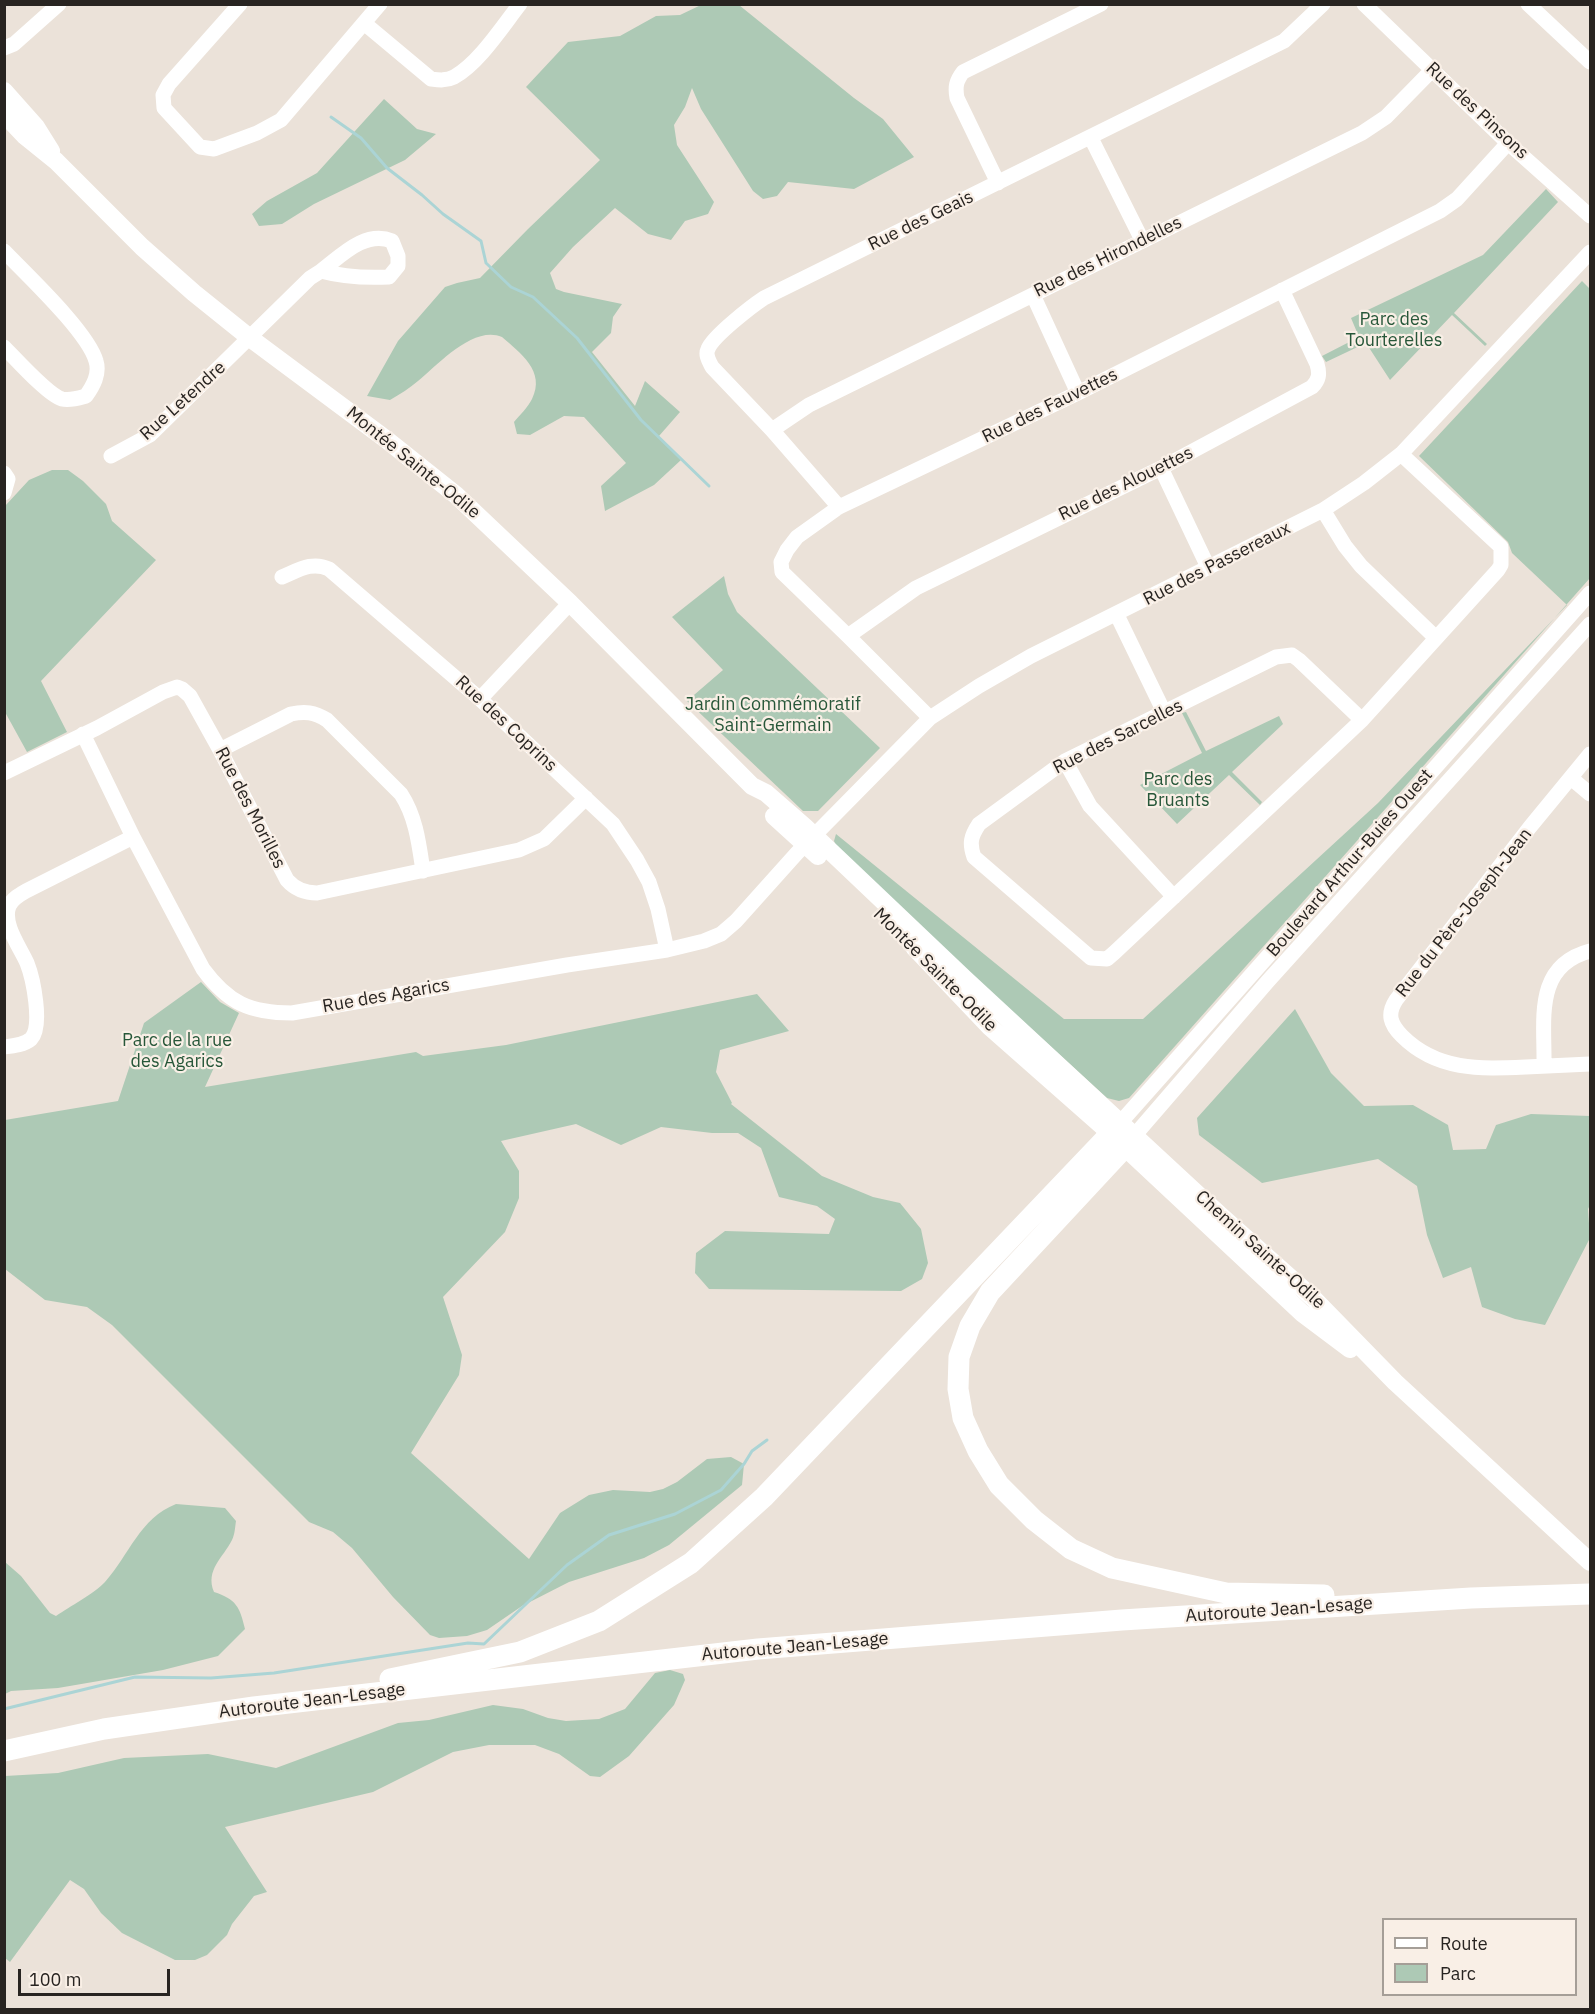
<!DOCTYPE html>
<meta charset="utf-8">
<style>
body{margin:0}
#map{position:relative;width:1595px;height:2014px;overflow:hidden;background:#ebe2d9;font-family:"IBM Plex Sans",sans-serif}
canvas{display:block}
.frame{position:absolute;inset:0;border:6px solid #282421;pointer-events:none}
.legend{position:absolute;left:1382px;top:1918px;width:195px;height:78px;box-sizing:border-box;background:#f9efe6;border:2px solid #a59e97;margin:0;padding:8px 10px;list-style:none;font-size:18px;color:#282421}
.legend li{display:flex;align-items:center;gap:12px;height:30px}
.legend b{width:30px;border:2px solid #a59e97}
.scale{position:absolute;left:18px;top:1969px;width:152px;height:27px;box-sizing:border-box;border:3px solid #282421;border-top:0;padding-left:8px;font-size:18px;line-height:21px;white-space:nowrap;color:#282421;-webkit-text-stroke:4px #f9efe6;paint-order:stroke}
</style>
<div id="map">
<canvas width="1595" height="2014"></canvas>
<div class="frame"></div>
<ul class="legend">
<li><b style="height:8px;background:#fff"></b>Route</li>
<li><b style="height:16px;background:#adc9b5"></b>Parc</li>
</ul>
<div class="scale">100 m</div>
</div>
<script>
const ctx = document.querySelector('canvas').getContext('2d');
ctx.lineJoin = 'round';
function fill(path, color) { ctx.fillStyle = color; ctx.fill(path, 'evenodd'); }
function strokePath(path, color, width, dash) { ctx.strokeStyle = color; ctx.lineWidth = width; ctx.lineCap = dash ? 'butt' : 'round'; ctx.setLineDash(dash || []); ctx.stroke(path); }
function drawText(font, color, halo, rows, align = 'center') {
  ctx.font = font + ' "IBM Plex Sans",sans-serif'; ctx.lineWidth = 4.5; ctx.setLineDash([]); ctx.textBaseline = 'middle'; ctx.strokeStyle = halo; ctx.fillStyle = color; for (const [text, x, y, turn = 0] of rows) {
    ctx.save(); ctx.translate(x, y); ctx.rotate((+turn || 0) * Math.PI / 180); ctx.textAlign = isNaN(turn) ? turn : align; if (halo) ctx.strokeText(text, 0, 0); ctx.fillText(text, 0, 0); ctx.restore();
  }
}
const green = new Path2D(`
 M703,4L739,5L854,98L883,119L914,157L854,189L788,182L777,196L763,199L753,191L701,109L692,88L685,107L674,125L677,145L714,202L708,214L685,221L671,240L648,234L615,208L573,247L550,273L556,289L564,292L622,304L613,317L611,333L592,352L635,406L645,381L680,412L659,436L681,460L654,485L605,511L601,486L626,463L584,417L564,416L530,435L517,434L514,422C520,415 528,407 532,399C546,371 520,353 502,337C473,325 438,365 418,381C410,388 400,394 390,400L367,396L398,341L445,287L457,283L480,278L528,229L600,160L526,87L568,42L620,36L656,16L680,15Z
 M384,99L417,129L436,134L405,160L314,204L282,224L259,226L252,214L267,201L317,173Z
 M1546,189L1558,202L1454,313L1487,344L1485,346L1452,315L1390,380L1366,343L1326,362L1322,356L1359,337L1351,318L1483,255Z
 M1582,281L1590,289V578L1567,604L1129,1098L1119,1101L1107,1098L840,854L834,841L836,834L1064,1019H1143L1378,803L1567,605L1512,553L1508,542L1419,456Z
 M52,470H68L83,481L106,504L112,521L156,560L41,681L67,732L27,752L5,712V506L29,480Z
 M724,576L728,594L737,612L880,748L818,811H803L687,701L723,670L672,617Z
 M1186,712L1206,751L1279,716L1283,724L1232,772L1262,802L1260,805L1229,775L1177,824L1140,785L1202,753L1182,713Z
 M201,982L220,1002L239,1013L205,1087L416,1052L423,1056L506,1045L757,994L789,1031L720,1050L716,1072L732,1103L731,1104L822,1176L873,1197L900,1203L921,1229L928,1263L922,1279L901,1291L709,1289L695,1273L696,1253L725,1231L829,1234L835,1219L817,1206L779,1197L761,1148L738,1133H712L661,1127L621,1145L576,1124L501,1141L519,1171V1198L505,1232L443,1297L462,1355L459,1375L411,1453L529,1559L560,1513L589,1495L613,1490L650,1492L663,1489L677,1482L707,1459L731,1457L744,1464L742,1485L669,1545L644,1558L569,1582L522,1606L487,1630L467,1636L439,1638L430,1635L393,1597L352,1548L333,1532L309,1522L112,1325L87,1307L45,1300L5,1269V1120L118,1101L144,1023Z
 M1295,1009L1331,1073L1364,1106L1413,1105L1448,1125L1453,1150L1486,1149L1496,1125L1531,1114L1590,1116V1205L1588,1209L1590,1238L1545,1325L1515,1319L1482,1307L1471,1267L1443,1278L1427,1235L1417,1186L1378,1159L1262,1183L1199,1135L1197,1118Z
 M176,1504L225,1508L236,1521C235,1527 235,1534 232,1540C223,1558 205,1570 214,1592C236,1599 240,1607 245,1629L218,1656L163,1670L58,1688L11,1691L5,1694V1562L21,1576L50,1613L56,1616C69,1607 95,1593 105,1582C129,1555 140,1518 176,1504Z
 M670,1670L683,1674L685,1680L674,1705L629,1756L600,1777L590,1776L559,1754L535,1745H489L453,1752L373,1792L225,1827L267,1892L254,1896L232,1924L227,1935L207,1955L195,1960H175L122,1933L101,1913L84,1889L70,1880L10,1962L5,1958V1776L58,1773L124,1758L208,1754L276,1768L398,1723L429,1720L493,1705L523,1709L548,1718L566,1721L599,1719L625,1709L655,1673Z`);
const stream = new Path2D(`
 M331,117L361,138L387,168L422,195L443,214L481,241L486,263L511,287L533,297L577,338L641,420L709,486
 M4,1709L135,1677L211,1678L274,1673L468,1643L484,1644L567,1565L609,1535L675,1514L721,1490L744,1464L752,1451L767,1440`);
const minor = new Path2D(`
 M240,4L169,84L163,95L164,108L200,147L214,149L257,133L281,120L380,4
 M1364,4L1508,143L1590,216
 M1528,4L1590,62
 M364,23L431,79C439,80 446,81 454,77C479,63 502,27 520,4
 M4,48L14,44L59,4
 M1091,138L1142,240
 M998,183L957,98C955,87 956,81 963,72L1101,4
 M4,251C27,275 88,332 96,361C100,374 93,386 86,396C79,398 70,401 62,399C48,395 16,359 4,347
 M1033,295L1078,393
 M772,430L809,405L1362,133L1386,117L1432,70
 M111,456L150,435L310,278L321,271C343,277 367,278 389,277L398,266V256L392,241C365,230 341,256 321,271
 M1161,468L1208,567
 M4,473L8,479L4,493
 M839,507L772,430L712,367C709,361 705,355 708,349C713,336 752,306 764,298L1284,41L1323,4
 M1323,510L1345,546L1361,566L1436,638
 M282,577C299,570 312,561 329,569L480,699L613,824L637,860L649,882L658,909L667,950
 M1117,615L1164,712
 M848,636L916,588L1161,468L1312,387C1319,380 1320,374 1317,364L1282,290
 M480,699L570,603
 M930,718L848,636L782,572L781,562L787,550L797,537L839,507L1078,393L1440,211L1457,199L1508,143
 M1362,720L1299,660L1292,655L1276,657L1065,761L979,824C971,836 969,843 974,857L1091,958L1107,959L1114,953L1362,720L1498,570L1501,565V547L1401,454
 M83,734L133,837L203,969C228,1003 250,1013 292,1013L567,965L667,950L704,941L721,934L736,921L797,853L930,718L979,686L1031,656L1323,510L1364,483L1401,454L1590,252
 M220,750L291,714C305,711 314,712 327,720L401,794C416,817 419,844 423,871
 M1590,754L1530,827L1396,1000C1387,1014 1390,1024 1402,1036C1437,1071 1480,1069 1526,1067C1548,1066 1569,1065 1590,1064
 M1065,761L1090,806L1174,897
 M4,773L97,728L163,692L177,687L182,689L190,696L220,750L287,880C295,889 305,893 317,893L519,850L544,839L586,798
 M1571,778L1590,794
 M4,1047C13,1046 24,1045 31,1039C43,1026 33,978 27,963C20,947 2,924 9,906C12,899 19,895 26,891L133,837
 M1544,1066C1545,1021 1533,966 1590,951
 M1112,1132L1590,593
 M1128,1143L1268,981L1590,624`);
const major = new Path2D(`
 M4,91L36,127L51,151
 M4,114L25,136L56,161L142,247L194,293L250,338L387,440L456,495L570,603L752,786L766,793L805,827L965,979L1220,1215L1314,1299L1395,1382L1590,1562
 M774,816L818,856
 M914,947L990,1027L1100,1124L1302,1313L1350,1349`);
const highway = new Path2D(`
 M1124,1148L990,1292L970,1326L959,1357L958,1389L963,1418L978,1451L999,1485L1034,1520L1071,1549L1112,1568L1226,1593L1324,1595
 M390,1679L520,1652L599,1621L691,1563L764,1497L1110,1134
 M4,1751L104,1729L254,1707L758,1649L1122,1620L1471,1598L1590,1594`);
const streetNames = [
 ["Rue des Pinsons",1477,111,43],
 ["Rue des Geais",921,221,-26],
 ["Rue des Hirondelles",1108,257,-26],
 ["Rue Letendre",183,401,-42],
 ["Rue des Fauvettes",1050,406,-26],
 ["Montée Sainte-Odile",413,463,39],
 ["Rue des Alouettes",1126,484,-26],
 ["Rue des Passereaux",1217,564,-27],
 ["Rue des Coprins",506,724,43],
 ["Rue des Sarcelles",1118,737,-27],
 ["Rue des Morilles",250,808,63],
 ["Boulevard Arthur-Buies Ouest",1350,863,-49],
 ["Rue du Père-Joseph-Jean",1464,913,-52],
 ["Montée Sainte-Odile",935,970,45],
 ["Rue des Agarics",386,996,-10],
 ["Chemin Sainte-Odile",1260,1250,42],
 ["Autoroute Jean-Lesage",1279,1610,-4],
 ["Autoroute Jean-Lesage",795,1647,-5],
 ["Autoroute Jean-Lesage",312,1701,-7]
];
const parkNames = [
 ["Parc des",1394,320],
 ["Tourterelles",1394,341],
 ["Jardin Commémoratif",773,705],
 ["Saint-Germain",773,726],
 ["Parc des",1178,780],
 ["Bruants",1178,801],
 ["Parc de la rue",177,1041],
 ["des Agarics",177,1062]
];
fill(green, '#adc9b5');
strokePath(stream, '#abd4d5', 3);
strokePath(minor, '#fff', 15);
strokePath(major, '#fff', 18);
strokePath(highway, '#fff', 21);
drawText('18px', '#282421', '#f9efe6', streetNames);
drawText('18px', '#275739', '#f9efe6', parkNames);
</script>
